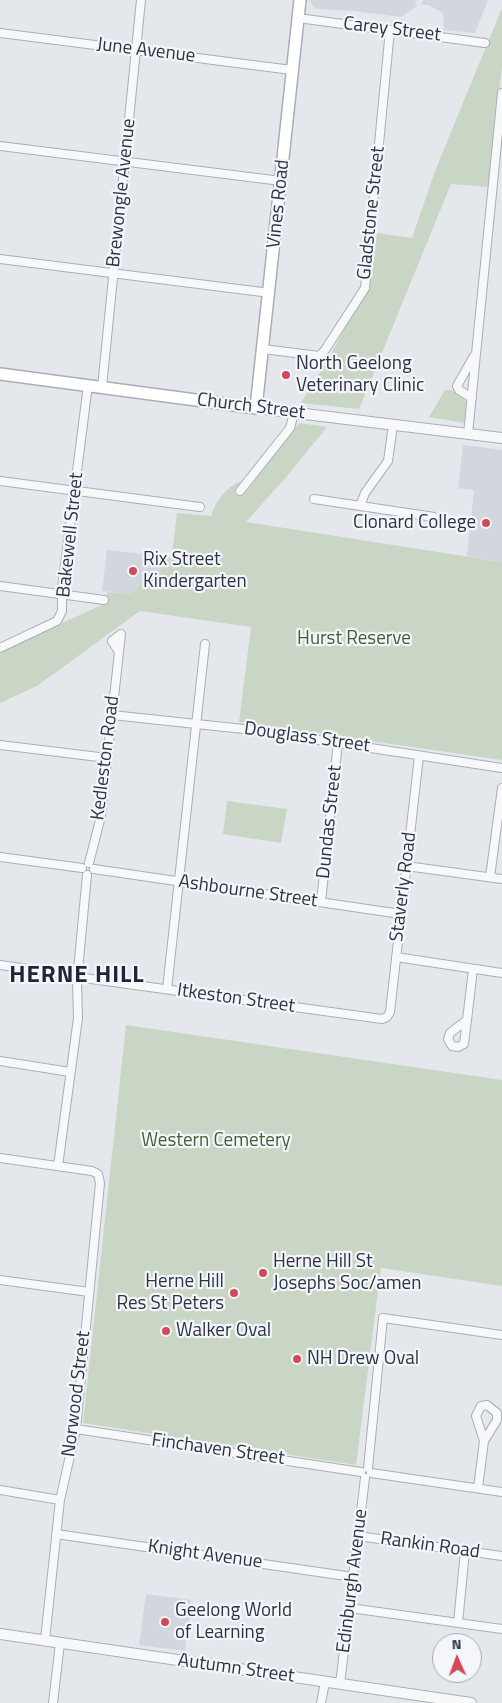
<!DOCTYPE html>
<style>
body{margin:0}
#map{position:relative;width:502px;height:1703px;overflow:hidden;background:#e4e7ec;font-family:"Titillium Web",sans-serif}
canvas{display:block}
.north{position:absolute;left:432px;top:1633px;width:50px;height:50px;box-sizing:border-box;background:#f4f6f9;border:1px solid #a4a8b1;border-radius:50%;rotate:358deg;font-size:14px;font-weight:700;line-height:20px;text-align:center;color:#2b3445}
.north::after{content:'';display:block;margin:auto;width:18px;height:22px;background:#d1495b;clip-path:polygon(50% 0,100% 100%,50% 72%,0 100%)}
</style>
<div id="map">
<canvas width="502" height="1703"></canvas>
<div class="north">N</div>
</div>
<script>
const ctx = document.querySelector('canvas').getContext('2d');
ctx.lineJoin = 'round';
function fill(path, color) { ctx.fillStyle = color; ctx.fill(path, 'evenodd'); }
function strokePath(path, color, width, dash) { ctx.strokeStyle = color; ctx.lineWidth = width; ctx.lineCap = dash ? 'butt' : 'round'; ctx.setLineDash(dash || []); ctx.stroke(path); }
function drawText(font, color, halo, rows, align = 'center') {
  ctx.font = font + ' "Titillium Web",sans-serif'; ctx.lineWidth = 4.5; ctx.setLineDash([]); ctx.textBaseline = 'middle'; ctx.strokeStyle = halo; ctx.fillStyle = color; for (const [text, x, y, turn = 0] of rows) {
    ctx.save(); ctx.translate(x, y); ctx.rotate((+turn || 0) * Math.PI / 180); ctx.textAlign = isNaN(turn) ? turn : align; if (halo) ctx.strokeText(text, 0, 0); ctx.fillText(text, 0, 0); ctx.restore();
  }
}
const built = new Path2D(`
 M309,0H417L415,1L417,6L401,17L354,11L315,9Z
 M423,0H488L475,33L444,30L443,13L429,5H422Z
 M463,445L502,450V562L467,556L474,490L458,488Z
 M107,550L172,557L171,562L129,594L102,591Z
 M146,1594L191,1600L185,1651L139,1645Z`);
const green = new Path2D(`
 M502,8V66L489,187L451,184L359,409L301,403L324,366L369,285L377,233L412,238L435,171Z
 M445,390H452L467,402L464,423L429,417Z
 M299,423L327,427L288,475L246,522L502,562V760L239,722L251,627L140,611L37,686L0,703V651L102,605L108,592L129,594L171,562L177,513L211,516C216,500 225,488 241,481L236,490L239,495L245,493Z
 M227,801L287,809L281,843L223,834Z
 M126,1025L502,1080V1286L381,1268L356,1465L83,1423Z`);
const minor = new Path2D(`
 M298,18L485,43
 M0,33L292,70
 M0,146L281,181
 M0,259L270,293
 M263,349L319,356L325,350L365,288L390,30
 M102,387L141,0
 M472,398L459,390L457,386L474,356
 M468,434L502,93
 M0,481L200,507
 M240,491L290,428L294,413
 M314,499L434,517
 M360,506L365,493L388,461L393,425
 M0,586L104,600
 M0,648L57,621L62,611V588L88,385
 M112,715L253,730L502,768
 M0,745L107,758
 M0,857L82,868
 M89,863L101,816L119,652L112,641L121,634L119,652
 M406,866L502,879
 M94,869L401,914
 M490,877L502,788
 M321,902L338,742
 M396,957L502,973
 M0,965L71,975
 M78,970L87,875
 M84,978L382,1019L387,1017L390,1012L419,756
 M167,989L205,644
 M467,1020L464,1044L458,1047L452,1046L448,1039L450,1033Z
 M467,1020L473,969
 M0,1061L70,1072
 M0,1158L92,1171L98,1174L100,1183L76,1429L60,1500L45,1640
 M58,1166L78,1018L77,983
 M0,1280L89,1292
 M76,1429L361,1472
 M368,1468L383,1318L502,1335
 M371,1473L502,1492
 M478,1488L484,1441L476,1416L481,1406L487,1405L497,1413V1420L484,1441
 M0,1490L60,1500
 M56,1534L353,1577
 M358,1536L502,1556
 M350,1608L502,1629
 M458,1623L465,1551
 M340,1684L365,1478
 M53,1703L60,1643
 M321,1703L325,1682`);
const tertiary = new Path2D(`
 M256,408L502,438
 M0,1634L471,1703`);
const secondary = new Path2D(`
 M0,374L256,408L300,0`);
const markers = [
 [286,375,5,"#d1495b"],
 [486,523,5,"#d1495b"],
 [133,571,5,"#d1495b"],
 [263,1273,5,"#d1495b"],
 [234,1293,5,"#d1495b"],
 [166,1331,5,"#d1495b"],
 [297,1359,5,"#d1495b"],
 [165,1622,5,"#d1495b"]
];
const streetNames = [
 ["Carey Street",392,30,7],
 ["June Avenue",146,51,7],
 ["Brewongle Avenue",122,193,-84],
 ["Vines Road",279,204,-84],
 ["Gladstone Street",372,213,-84],
 ["Church Street",251,407,7],
 ["Bakewell Street",71,535,-84],
 ["Douglass Street",307,738,8],
 ["Kedleston Road",106,758,-83],
 ["Dundas Street",330,822,-84],
 ["Staverly Road",404,887,-83],
 ["Ashbourne Street",248,892,8],
 ["Itkeston Street",236,999,8],
 ["Norwood Street",77,1394,-83],
 ["Finchaven Street",218,1450,8],
 ["Rankin Road",430,1546,8],
 ["Knight Avenue",205,1555,8],
 ["Edinburgh Avenue",353,1581,-83],
 ["Autumn Street",236,1669,8]
];
const poiNames = [
 ["North Geelong",296,364],
 ["Veterinary Clinic",296,386],
 ["Clonard College",476,523,"right"],
 ["Rix Street",143,560],
 ["Kindergarten",143,582],
 ["Herne Hill St",273,1262],
 ["Josephs Soc/amen",273,1284],
 ["Herne Hill",224,1282,"right"],
 ["Res St Peters",224,1304,"right"],
 ["Walker Oval",176,1331],
 ["NH Drew Oval",307,1359],
 ["Geelong World",175,1611],
 ["of Learning",175,1633]
];
const parkNames = [
 ["Hurst Reserve",354,639],
 ["Western Cemetery",216,1141]
];
const districtNames = [
 ["HERNE HILL",77,976]
];
fill(built, '#d2d6de');
fill(green, '#c9d6c5');
strokePath(minor, '#a9aeb7', 10);
strokePath(tertiary, '#a9aeb7', 12);
strokePath(secondary, '#a9aeb7', 14);
strokePath(minor, '#f7f8fa', 8);
strokePath(tertiary, '#f7f8fa', 10);
strokePath(secondary, '#fff', 11);
for (const [x, y, r, color] of markers) { const dot = new Path2D(); dot.arc(x, y, r, 0, 2 * Math.PI); ctx.fillStyle = color; ctx.fill(dot); strokePath(dot, '#f4f6f9', 2); }
drawText('19px', '#2b3445', '#f4f6f9', streetNames);
drawText('19px', '#2b3445', '#f4f6f9', poiNames, 'left');
drawText('19px', '#3f6138', '#f4f6f9', parkNames);
ctx.letterSpacing = '1px';
drawText('bold 24px', '#1d2536', '#f4f6f9', districtNames);
ctx.letterSpacing = '0px';
</script>
